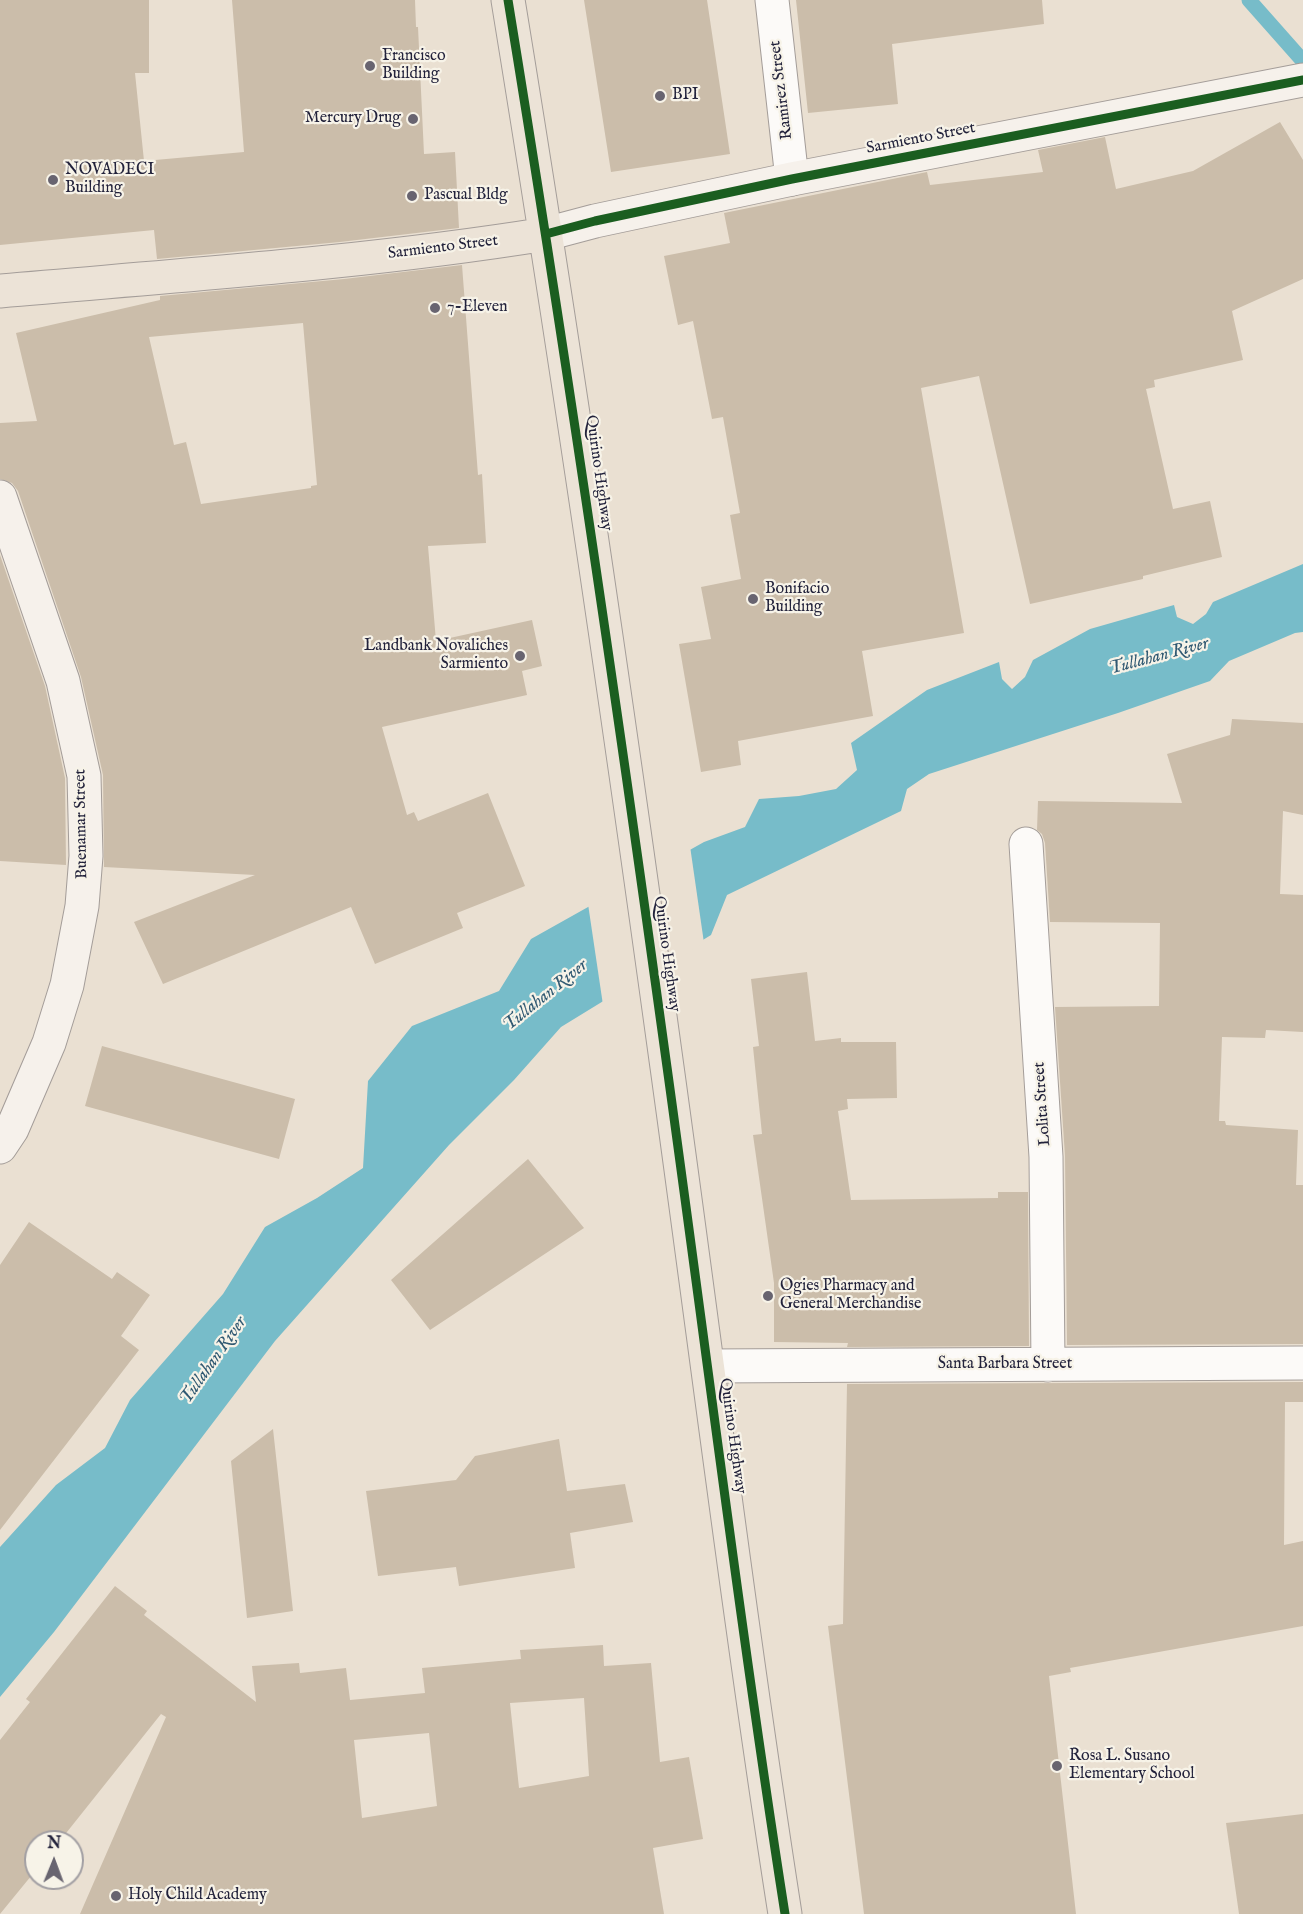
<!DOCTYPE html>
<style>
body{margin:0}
#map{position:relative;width:1303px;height:1914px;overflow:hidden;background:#eae0d2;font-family:"IM FELL English",serif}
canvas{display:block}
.north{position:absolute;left:24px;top:1830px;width:60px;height:60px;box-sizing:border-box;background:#f7f3e8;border:2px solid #a29fa3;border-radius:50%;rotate:1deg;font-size:16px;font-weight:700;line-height:24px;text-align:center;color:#22223b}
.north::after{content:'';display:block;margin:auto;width:21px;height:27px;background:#686470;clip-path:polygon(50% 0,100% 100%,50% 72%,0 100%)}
</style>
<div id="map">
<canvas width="1303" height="1914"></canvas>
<div class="north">N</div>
</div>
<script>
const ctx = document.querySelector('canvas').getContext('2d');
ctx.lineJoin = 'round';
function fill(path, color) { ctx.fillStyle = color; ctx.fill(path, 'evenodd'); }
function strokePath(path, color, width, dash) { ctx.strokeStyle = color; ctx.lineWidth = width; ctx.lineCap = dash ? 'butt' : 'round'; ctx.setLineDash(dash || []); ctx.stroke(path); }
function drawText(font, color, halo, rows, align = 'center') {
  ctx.font = font + ' "IM FELL English",serif'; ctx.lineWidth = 4.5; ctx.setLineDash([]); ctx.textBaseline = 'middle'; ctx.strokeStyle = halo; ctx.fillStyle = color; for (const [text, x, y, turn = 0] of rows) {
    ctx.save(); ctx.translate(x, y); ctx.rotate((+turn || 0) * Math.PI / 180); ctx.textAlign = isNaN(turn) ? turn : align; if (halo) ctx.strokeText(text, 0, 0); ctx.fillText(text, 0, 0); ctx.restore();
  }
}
const water = new Path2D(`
 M1303,564V632L1295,633L1229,661L1210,681L1118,713L929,774L907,789L901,811L727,895L711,935L561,1027L514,1080L449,1145L275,1341L54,1632L0,1697V1547L56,1485L105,1448L130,1400L223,1294L265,1227L317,1198L363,1168L368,1081L412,1026L499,991L531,939L704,842L745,827L759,799L799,796L836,789L857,770L851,743L927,690L999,662L1002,679L1012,689L1025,677L1033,660L1090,629L1174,605L1177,617L1193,624L1206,614L1213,602Z`);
const pier = new Path2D(`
 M690,846L704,943L603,1005L588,904Z`);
const stream = new Path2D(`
 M1249,0L1303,61`);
const building = new Path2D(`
 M0,0H149V73H135L144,161L244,152L232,0H415L416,27H418L424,154L455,152L459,228L340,242L157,259L154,230L0,245Z
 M584,0H707L730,154L611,172Z
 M796,0H1042L1044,24L892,44L898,104L808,113Z
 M1280,122L1303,160V279L1232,311L1243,360L1154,380L1155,387L1146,389L1173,509L1210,501L1222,557L1143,576V579L1030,604L979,376L921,388L964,633L862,651L873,716L738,741L741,765L701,772L679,644L711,639L701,587L741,579L730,515L740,513L723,417L712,419L693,321L678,325L664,256L730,243L724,213L927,172L930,185L1043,172L1038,150L1105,137L1116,189L1193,171Z
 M462,265L478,475L482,474L486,543L428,546L436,641L532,620L542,666L522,671L527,695L382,727L407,815L414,812L418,821L488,793L525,886L457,913L463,928L375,964L351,907L163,984L134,922L255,875L104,867L103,775L81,677L18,491L12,483L0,479V423L37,421L16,333L160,300V296L344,279ZM303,323L317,485L311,486V488L201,504L186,442L174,445L149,337Z
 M0,555L45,686L65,778L66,865L0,861Z
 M1232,719L1303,723V815L1283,811L1280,894L1303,895V1032L1266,1030L1265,1038L1222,1037L1219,1121H1225L1226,1125L1298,1130L1296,1185H1303V1344L1067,1345L1065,1156L1055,1007L1159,1006L1160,923L1050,922L1045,843L1042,834L1037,830L1038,801L1182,803L1167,754L1230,735Z
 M807,972L815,1041L841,1038V1042H896L897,1098L847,1099L848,1109L838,1111L851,1200L998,1198V1192H1028L1029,1346L847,1347L848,1343L774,1342V1283L753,1135L762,1134L753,1047L759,1046L751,979Z
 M102,1046L295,1099L279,1159L85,1106Z
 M528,1159L584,1228L430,1330L391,1280Z
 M29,1222L112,1279L117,1272L150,1295L121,1336L139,1350L0,1530V1265Z
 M1303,1382V1402H1285L1284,1545L1303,1541V1626L1070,1668L1071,1672L1049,1676L1076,1914H864L828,1626L843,1624L847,1384Z
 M273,1429L293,1611L247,1618L231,1461Z
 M559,1439L567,1491L625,1484L633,1522L570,1533L575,1568L459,1586L456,1567L378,1576L366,1491L456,1480L475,1456Z
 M115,1586L147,1611L144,1615L256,1702L252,1666L299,1663L300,1673L346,1668L350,1700L425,1693L422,1668L521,1659L520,1650L603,1645L604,1666L651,1663L660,1762L689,1757L703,1839L653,1848L664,1914H80L166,1717L161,1714L59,1842H36V1870L0,1914V1740L30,1702L26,1699ZM584,1698L589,1776L519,1788L510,1703ZM429,1733L437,1806L362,1818L354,1740Z
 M1303,1814V1914H1239L1226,1823Z`);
const street = new Path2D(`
 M772,0L792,179
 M1026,844L1046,1157L1048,1365
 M708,1366L1303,1363`);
const secondary = new Path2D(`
 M546,234L595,221L792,179L1303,80
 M0,497L63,681L84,776L86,856L82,906L67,985L49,1043L12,1129L0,1147`);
const primary = new Path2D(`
 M508,0C566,355 618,711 667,1067C706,1349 741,1632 785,1914
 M0,291C182,275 365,263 546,234`);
const cycleway = new Path2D(`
 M508,0C566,355 618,711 667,1067C706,1349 741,1632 785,1914
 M546,234L595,221L792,179L1303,80`);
const markers = [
 [370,66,6,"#686470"],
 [660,96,6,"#686470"],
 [413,119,6,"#686470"],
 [53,180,6,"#686470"],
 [412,196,6,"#686470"],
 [435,308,6,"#686470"],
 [753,599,6,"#686470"],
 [520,656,6,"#686470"],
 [768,1296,6,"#686470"],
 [1057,1766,6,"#686470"],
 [116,1896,6,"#686470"]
];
const poiNames = [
 ["Francisco",382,57],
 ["Building",382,75],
 ["BPI",672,96],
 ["Mercury Drug",401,119,"right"],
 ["NOVADECI",65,171],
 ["Building",65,189],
 ["Pascual Bldg",424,196],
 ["7-Eleven",447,308],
 ["Bonifacio",765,590],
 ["Building",765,608],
 ["Landbank Novaliches",508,647,"right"],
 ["Sarmiento",508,665,"right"],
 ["Ogies Pharmacy and",780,1287],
 ["General Merchandise",780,1305],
 ["Rosa L. Susano",1069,1757],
 ["Elementary School",1069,1775],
 ["Holy Child Academy",128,1896]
];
const streetNames = [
 ["Ramirez Street",782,90,-97],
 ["Sarmiento Street",921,139,-11],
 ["Sarmiento Street",443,248,-7],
 ["Quirino Highway",598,473,82],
 ["Buenamar Street",82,824,-91],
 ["Quirino Highway",666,954,82],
 ["Lolita Street",1043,1104,-94],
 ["Santa Barbara Street",1005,1365],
 ["Quirino Highway",732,1436,82]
];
const waterNames = [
 ["Tullahan River",1159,657,-15],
 ["Tullahan River",546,996,-39],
 ["Tullahan River",214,1361,-55]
];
fill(water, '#77bcc9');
fill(pier, '#eae0d2');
strokePath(stream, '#77bcc9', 15);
fill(building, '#cbbdaa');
strokePath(street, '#a49d99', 35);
strokePath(secondary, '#a49d99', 35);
strokePath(primary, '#a49d99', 35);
strokePath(street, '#fcfaf8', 33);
strokePath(secondary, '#f6f1eb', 33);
strokePath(primary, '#ece3d7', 33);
strokePath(cycleway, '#1b5e20', 9);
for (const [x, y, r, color] of markers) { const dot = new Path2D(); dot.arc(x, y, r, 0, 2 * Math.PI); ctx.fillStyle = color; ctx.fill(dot); strokePath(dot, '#f7f3e8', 2); }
drawText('16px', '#22223b', '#f7f3e8', poiNames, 'left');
drawText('16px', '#22223b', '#f7f3e8', streetNames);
drawText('italic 18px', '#305972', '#f7f3e8', waterNames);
</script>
